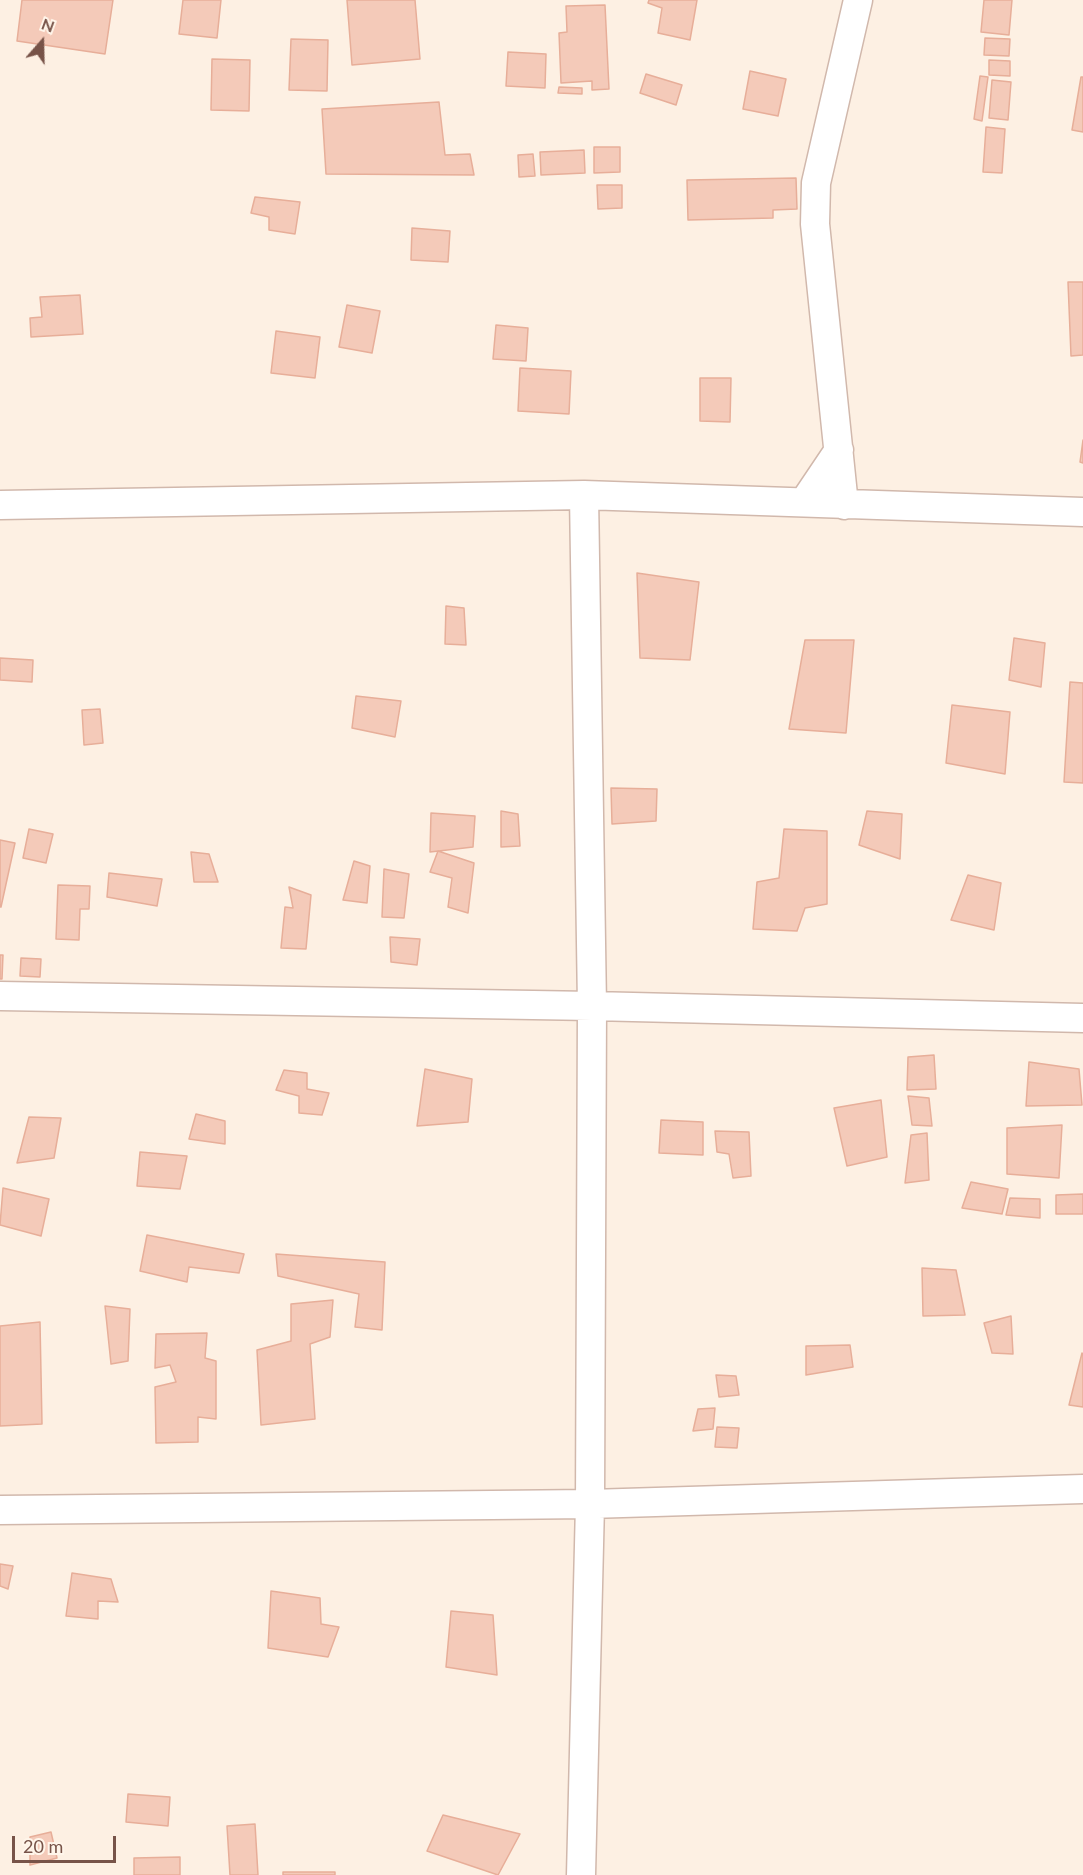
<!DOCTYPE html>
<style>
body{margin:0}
#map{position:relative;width:1083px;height:1875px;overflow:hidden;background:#fdf0e3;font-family:Lato,sans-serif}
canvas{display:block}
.north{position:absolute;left:12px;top:12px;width:60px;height:60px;-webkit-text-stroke:4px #fff5ea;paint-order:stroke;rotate:20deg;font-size:16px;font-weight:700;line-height:24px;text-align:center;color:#775348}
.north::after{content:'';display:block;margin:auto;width:21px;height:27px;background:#775348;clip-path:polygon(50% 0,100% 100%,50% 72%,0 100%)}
.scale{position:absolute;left:12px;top:1836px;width:104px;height:27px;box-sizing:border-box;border:3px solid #775348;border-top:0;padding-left:8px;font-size:18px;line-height:21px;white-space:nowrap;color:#775348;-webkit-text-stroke:4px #fff5ea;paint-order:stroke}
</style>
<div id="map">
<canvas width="1083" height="1875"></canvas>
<div class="north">N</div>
<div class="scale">20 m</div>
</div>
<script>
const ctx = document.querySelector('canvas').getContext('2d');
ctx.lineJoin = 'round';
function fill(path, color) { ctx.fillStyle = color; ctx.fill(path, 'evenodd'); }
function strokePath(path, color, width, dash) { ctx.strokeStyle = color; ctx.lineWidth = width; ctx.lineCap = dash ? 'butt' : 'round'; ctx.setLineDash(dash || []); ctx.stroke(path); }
const building = new Path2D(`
 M22,0H113L105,54L17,41Z
 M183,0H221L217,38L179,34Z
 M347,0H415L420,59L352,65Z
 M649,0H697L690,40L658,33L662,8L648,3Z
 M984,0H1012L1009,35L981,32Z
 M605,5L609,89L592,90V81L561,83L559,33L567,32L566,6Z
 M985,38L1010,39L1009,56L984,55Z
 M291,39L328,40L327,91L289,90Z
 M508,52L546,54L545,88L506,86Z
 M212,59L250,60L249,111L211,110Z
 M989,60L1010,61V76L989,75Z
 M750,71L786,79L778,116L743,109Z
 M646,74L682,85L676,105L640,93Z
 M980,76L988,77L982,121L974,119Z
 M1081,77H1083V132L1072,130Z
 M992,80L1011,82L1008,120L989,118Z
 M559,87L582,88V94L558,93Z
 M439,102L445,155L470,154L474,175L326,174L322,109Z
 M986,127L1005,129L1002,173L983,172Z
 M594,147H620V172L594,173Z
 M584,150L585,173L541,175L540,152Z
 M533,154L535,176L519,177L518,155Z
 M796,178L797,209L773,210V218L688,220L687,180Z
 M597,185H622V208L598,209Z
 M255,197L300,202L295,234L269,230V217L251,213Z
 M412,228L450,231L448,262L411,260Z
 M1068,282H1083V355L1071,356Z
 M80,295L83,334L31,337L30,318L42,317L40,297Z
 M347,305L380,311L372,353L339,347Z
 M496,325L528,328L526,361L493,359Z
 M276,331L320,337L315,378L271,373Z
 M520,368L571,371L569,414L518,411Z
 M700,378H731L730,422L700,421Z
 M1083,440V463L1080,462Z
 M637,573L699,582L690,660L640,658Z
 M446,606L464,608L466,645L445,644Z
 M1014,638L1045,643L1041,687L1009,680Z
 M805,640H854L846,733L789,729Z
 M0,658L33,660L32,682L0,680Z
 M1070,682L1083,683V783L1064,782Z
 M356,696L401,701L395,737L352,728Z
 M952,705L1010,712L1005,774L946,763Z
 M100,709L103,743L84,745L82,710Z
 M611,788L657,789L656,821L612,824Z
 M501,811L518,814L520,846L501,847Z
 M867,811L902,814L900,859L859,845Z
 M431,813L475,816L473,847L430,852Z
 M29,829L53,834L46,863L23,858Z
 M784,829L827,831V904L805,908L797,931L753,929L757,882L779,878Z
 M0,840L15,843L1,907H0Z
 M438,851L474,863L468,913L448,907L452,878L430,872Z
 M191,852L209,854L218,882H194Z
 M354,861L370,866L367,903L343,900Z
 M384,869L409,874L404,918L382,917Z
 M109,873L162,879L157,906L107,897Z
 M968,875L1001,883L994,930L951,920Z
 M58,885L90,886L89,909H80L79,940L56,939Z
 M289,887L311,895L306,949L281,948L285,907L293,908Z
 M390,937L420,939L417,965L391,962Z
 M0,955H3L2,979H0Z
 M21,958L41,959L40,977L20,976Z
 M934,1055L936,1089L907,1090L908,1057Z
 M1029,1062L1079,1069L1082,1105L1026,1106Z
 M425,1069L472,1079L468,1122L417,1126Z
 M284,1070L307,1073V1089L329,1093L322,1115L299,1113V1096L276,1090Z
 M908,1096L929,1098L932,1126L912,1125Z
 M881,1100L887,1157L847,1166L834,1108Z
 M196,1114L225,1121V1144L189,1139Z
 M29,1117L61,1118L54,1158L17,1163Z
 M661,1120L703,1122V1155L659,1153Z
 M1062,1125L1059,1178L1007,1174V1128Z
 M715,1131L749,1132L751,1176L733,1178L729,1154L717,1152Z
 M927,1133L929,1180L905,1183L911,1135Z
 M140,1152L187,1156L180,1189L137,1186Z
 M971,1182L1008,1189L1002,1214L962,1208Z
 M3,1188L49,1199L41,1236L0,1225Z
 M1083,1194V1214H1056V1195Z
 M1010,1198L1040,1199V1218L1006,1215Z
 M147,1235L244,1254L239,1273L189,1267L187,1282L140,1271Z
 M276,1254L385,1262L382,1330L355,1327L359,1294L278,1276Z
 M922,1268L956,1270L965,1315L923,1316Z
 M333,1300L330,1337L310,1344L315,1419L261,1425L257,1350L291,1341V1304Z
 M105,1306L130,1309L128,1361L111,1364Z
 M1011,1316L1013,1354L992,1353L984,1323Z
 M40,1322L42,1424L0,1426V1326Z
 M207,1333L205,1358L216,1361V1419L198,1417V1442L156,1443L155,1387L176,1382L170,1365L155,1368L156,1334Z
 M850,1345L853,1367L806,1375V1346Z
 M1082,1353L1083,1354V1407L1069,1405Z
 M716,1375L736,1376L739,1395L719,1397Z
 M715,1408L713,1429L693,1431L698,1409Z
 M717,1427L739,1428L737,1448L715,1447Z
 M0,1564L13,1566L8,1589L0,1586Z
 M72,1573L111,1579L118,1602L98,1601V1619L66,1616Z
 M271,1591L320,1598L321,1624L339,1627L328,1657L268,1648Z
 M451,1611L493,1615L497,1675L446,1667Z
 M128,1794L170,1797L168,1826L126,1822Z
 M443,1815L520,1834L498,1875L427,1851Z
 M255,1824L258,1875H230L227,1826Z
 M51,1832L57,1858L30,1865V1837Z
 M180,1857V1875H134V1858Z
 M283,1872H335V1875H283Z`);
const street = new Path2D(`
 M804,502L839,450
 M0,505L584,495L1083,512
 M844,505L815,224L816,183L858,0
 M0,996L592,1006L1083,1018
 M0,1510L590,1504L1083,1489
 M581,1875L590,1504L592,1006L584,495`);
fill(building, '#f4cab9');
strokePath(building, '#e7ae99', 1.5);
strokePath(street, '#d1b8ac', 31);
strokePath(street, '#fff', 28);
</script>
